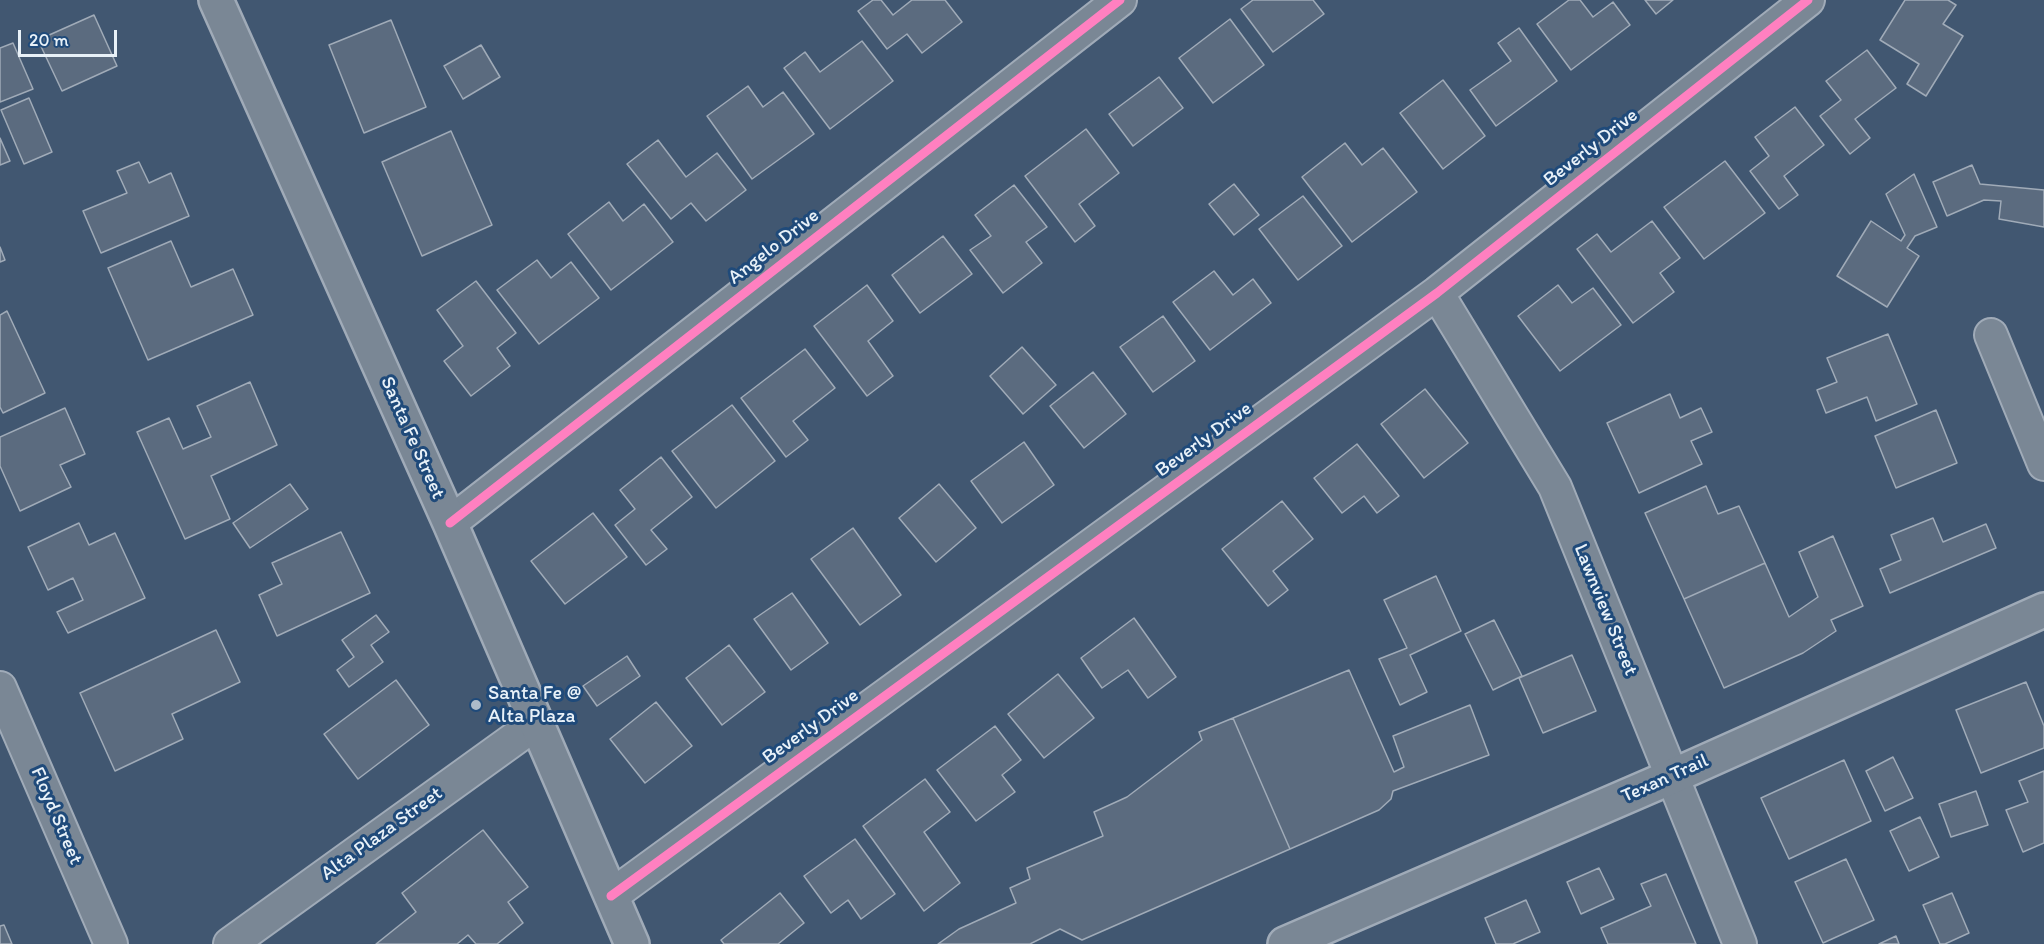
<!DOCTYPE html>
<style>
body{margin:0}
#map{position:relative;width:2044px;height:944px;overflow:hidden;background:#415771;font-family:Itim,sans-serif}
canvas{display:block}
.scale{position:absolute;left:18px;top:30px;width:99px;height:27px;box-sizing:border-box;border:3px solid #e8f1f8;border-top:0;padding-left:8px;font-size:18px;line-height:21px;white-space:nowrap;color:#e8f1f8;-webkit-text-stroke:4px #1f4a7a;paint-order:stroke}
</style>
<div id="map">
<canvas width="2044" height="944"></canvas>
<div class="scale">20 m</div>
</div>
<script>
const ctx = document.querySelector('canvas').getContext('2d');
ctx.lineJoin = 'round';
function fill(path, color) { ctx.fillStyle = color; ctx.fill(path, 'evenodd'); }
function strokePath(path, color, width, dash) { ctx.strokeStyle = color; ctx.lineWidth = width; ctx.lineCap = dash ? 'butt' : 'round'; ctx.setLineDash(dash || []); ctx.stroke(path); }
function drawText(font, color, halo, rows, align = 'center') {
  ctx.font = font + ' Itim,sans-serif'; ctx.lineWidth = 6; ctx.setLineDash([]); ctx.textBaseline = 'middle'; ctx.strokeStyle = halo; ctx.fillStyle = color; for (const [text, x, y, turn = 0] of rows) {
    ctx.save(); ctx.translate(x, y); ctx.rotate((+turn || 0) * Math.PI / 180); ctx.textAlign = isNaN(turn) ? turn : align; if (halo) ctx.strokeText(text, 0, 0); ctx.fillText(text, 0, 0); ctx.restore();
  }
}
const building = new Path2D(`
 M873,0H881L893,15L912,0H945L962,22L922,53L907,34L887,49L858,11Z
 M1253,0H1313L1324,14L1273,52L1241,9Z
 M1569,0H1580L1593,17L1613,2L1630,25L1571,70L1537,24Z
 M1645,0H1673L1656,14Z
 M1905,0H1948L1956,5L1943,24L1963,36L1926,96L1907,84L1919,64L1880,40Z
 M94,15L117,66L62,91L38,40Z
 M1230,19L1264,65L1213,103L1179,58Z
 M391,20L426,107L364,133L329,45Z
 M1519,28L1557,81L1496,126L1470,90L1511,61L1498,43Z
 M862,41L893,81L830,129L784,68L805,52L820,72Z
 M13,43L33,89L0,102V48Z
 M481,45L500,77L463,99L444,66Z
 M1867,50L1896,88L1855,119L1870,138L1850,154L1820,116L1841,100L1826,81Z
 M1159,77L1183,108L1133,146L1109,114Z
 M1443,80L1485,136L1443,169L1400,113Z
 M748,86L763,107L783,92L814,134L752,179L707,116Z
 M29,98L52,152L24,164L1,110Z
 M1795,107L1824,145L1784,176L1798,195L1779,209L1750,171L1769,156L1755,137Z
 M1086,129L1119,173L1079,204L1095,226L1075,242L1025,176Z
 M451,131L492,225L422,256L382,162Z
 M0,138L10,161L0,165Z
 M658,140L686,177L717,153L746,190L706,221L691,203L671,219L627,164Z
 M1345,143L1362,165L1383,148L1417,192L1352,242L1302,177Z
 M1725,161L1765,213L1704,259L1664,207Z
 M139,162L149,183L171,173L189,216L101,253L83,211L127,193L117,171Z
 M1972,165L1980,184L2044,190V227L1999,219L2001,201L1984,200L1947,216L1933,182Z
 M1914,174L1937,227L1915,236L1907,248L1919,256L1887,307L1837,276L1871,221L1901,241L1905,235L1886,194Z
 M1234,184L1259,215L1234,235L1209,204Z
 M1014,185L1047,227L1026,242L1042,263L1003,293L970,250L991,236L975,215Z
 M1303,196L1342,246L1298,280L1259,229Z
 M609,202L623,221L644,204L673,242L611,290L568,234Z
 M1652,221L1680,258L1660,273L1674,292L1633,323L1577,249L1597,234L1611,252Z
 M943,236L972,274L920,313L892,275Z
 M171,241L191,287L233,269L253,315L148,360L108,268Z
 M0,247L5,260L0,262Z
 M537,260L551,278L571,262L599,298L539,344L497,290Z
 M1214,271L1233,295L1253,279L1271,303L1210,350L1173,302Z
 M476,281L516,333L497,348L510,366L471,396L444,361L463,346L437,310Z
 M867,285L893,321L868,341L893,376L867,396L814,326Z
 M1558,285L1572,303L1593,288L1621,325L1560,371L1518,316Z
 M7,311L45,393L3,413L0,407V315Z
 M1163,316L1195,361L1153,392L1120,347Z
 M1888,334L1917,404L1876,421L1867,397L1826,413L1817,390L1837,382L1827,358Z
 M1022,347L1056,385L1023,414L990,376Z
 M805,349L835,388L793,421L808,440L786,457L741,398Z
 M1093,372L1126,414L1084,448L1050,406Z
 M250,382L277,445L211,476L230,519L185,539L137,432L169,418L183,449L211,437L197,406Z
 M1425,389L1468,443L1424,478L1381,424Z
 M1670,394L1680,418L1701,408L1712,432L1691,441L1702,464L1639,493L1607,423Z
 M732,405L775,461L716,508L672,451Z
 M65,408L85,454L60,465L71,487L20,511L0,466V437Z
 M1936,410L1957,463L1896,488L1875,436Z
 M1024,442L1054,485L1002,523L971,481Z
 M1357,444L1399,496L1377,513L1364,496L1342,513L1314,478Z
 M661,457L692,497L651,530L667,549L646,565L615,525L635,509L620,490Z
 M290,484L308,509L250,548L233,523Z
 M939,484L976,528L936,562L899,518Z
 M1706,486L1718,514L1739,506L1765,563L1684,599L1645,513Z
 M1282,501L1313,539L1273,571L1288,590L1268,606L1222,549Z
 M593,513L627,557L565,604L531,561Z
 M1933,518L1943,542L1986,524L1996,548L1890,593L1880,569L1901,560L1891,535Z
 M79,523L89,545L115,533L145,598L68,633L57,612L83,600L73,578L48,590L28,547Z
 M853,528L901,595L860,625L811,559Z
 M341,532L370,593L277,636L259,595L282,584L272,563Z
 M1833,536L1863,606L1831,620L1836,631L1803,653L1724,688L1684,599L1765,563L1789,617L1818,597L1799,552Z
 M1436,576L1461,631L1410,655L1427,692L1400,705L1379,659L1407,648L1384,600Z
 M792,593L828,643L791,670L754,619Z
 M376,615L389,632L371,645L383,662L349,687L337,670L354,657L342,640Z
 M1134,618L1176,677L1148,698L1128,670L1102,688L1081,658Z
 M1494,620L1522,676L1493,690L1465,634Z
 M216,630L240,682L172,714L183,739L115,771L80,693Z
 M729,645L765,692L722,725L686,678Z
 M1572,655L1596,711L1543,733L1519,678Z
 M627,656L640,676L597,706L583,686Z
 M1349,670L1394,772L1404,767L1393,736L1470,705L1489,755L1393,791L1391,799L1379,810L1290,849L1233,718Z
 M1058,674L1094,718L1044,758L1008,714Z
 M396,680L429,725L358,779L324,734Z
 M2026,682L2044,726V748L1981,773L1956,710Z
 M656,702L692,746L645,783L610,739Z
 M1233,718L1290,849L1082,940L1060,929L1030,944H938L959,929L1016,903L1010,888L1030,879L1027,868L1103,836L1094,812L1127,797L1202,740L1199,732Z
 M995,726L1021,760L1002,775L1015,792L976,821L937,770Z
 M1893,757L1913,798L1885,811L1866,771Z
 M1844,760L1871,821L1789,859L1761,798Z
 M2044,771V843L2023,852L2006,810L2028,802L2019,781Z
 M925,779L950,812L924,832L960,883L924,911L863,826Z
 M1976,791L1988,825L1951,837L1939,804Z
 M1920,817L1939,857L1909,871L1890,831Z
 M483,830L528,887L508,902L523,923L497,944H476L468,935L457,944H376L416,912L402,893Z
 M855,839L895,894L861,919L848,900L831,913L804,876Z
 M1846,859L1874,920L1823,943L1795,882Z
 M1599,868L1614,899L1581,914L1567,882Z
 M1666,874L1696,944H1608L1601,928L1651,906L1641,884Z
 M780,893L804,923L778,944H724L721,940Z
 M1952,893L1969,933L1945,944H1940L1923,905Z
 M1526,900L1540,932L1513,944H1496L1485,918Z
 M4,925L12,944H0V926Z
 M1896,936L1899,944H1879Z`);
const street = new Path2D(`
 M1437,293L1555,487L1740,944
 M1991,335L2044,464
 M450,523L1120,0
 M0,688L111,944
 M611,896L1437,293L1808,0
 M230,944L535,724`);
const secondary = new Path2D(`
 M216,0L450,523L632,944
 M1285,944L1671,777L2044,610`);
const cycleway = new Path2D(`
 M450,523L1120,0
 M611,896L1437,293L1808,0`);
const markers = [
 [476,705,6,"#aebbc9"]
];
const streetNames = [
 ["Beverly Drive",1591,148,-38],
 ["Angelo Drive",774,247,-38],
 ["Santa Fe Street",412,438,66],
 ["Beverly Drive",1204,440,-36],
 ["Lawnview Street",1605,610,68],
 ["Beverly Drive",811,727,-36],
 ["Texan Trail",1665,779,-24],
 ["Floyd Street",56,816,67],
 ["Alta Plaza Street",382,834,-36]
];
const poiNames = [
 ["Santa Fe @",488,694],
 ["Alta Plaza",488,717]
];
fill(building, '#5b6b7f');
strokePath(building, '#a0abb8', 1.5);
strokePath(street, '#a0abb8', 36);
strokePath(secondary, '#a0abb8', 38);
strokePath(street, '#7a8795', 32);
strokePath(secondary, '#7a8795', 33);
strokePath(cycleway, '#ff80c0', 9);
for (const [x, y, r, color] of markers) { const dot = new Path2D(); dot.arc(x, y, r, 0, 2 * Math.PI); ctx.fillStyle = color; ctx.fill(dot); strokePath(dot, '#1f4a7a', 2); }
drawText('20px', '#e8f1f8', '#1f4a7a', streetNames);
drawText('20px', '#e8f1f8', '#1f4a7a', poiNames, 'left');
</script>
